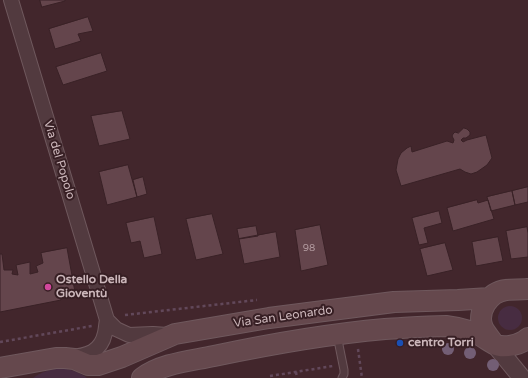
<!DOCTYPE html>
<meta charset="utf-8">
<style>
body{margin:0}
canvas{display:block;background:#42262c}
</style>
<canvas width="528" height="378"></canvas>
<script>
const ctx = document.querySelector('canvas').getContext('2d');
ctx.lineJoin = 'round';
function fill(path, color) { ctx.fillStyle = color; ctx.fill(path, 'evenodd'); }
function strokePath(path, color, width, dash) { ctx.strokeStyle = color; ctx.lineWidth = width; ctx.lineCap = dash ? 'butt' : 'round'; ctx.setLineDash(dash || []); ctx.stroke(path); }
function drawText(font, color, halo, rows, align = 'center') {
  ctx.font = font + ' "Varela Round",sans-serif'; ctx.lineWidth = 4; ctx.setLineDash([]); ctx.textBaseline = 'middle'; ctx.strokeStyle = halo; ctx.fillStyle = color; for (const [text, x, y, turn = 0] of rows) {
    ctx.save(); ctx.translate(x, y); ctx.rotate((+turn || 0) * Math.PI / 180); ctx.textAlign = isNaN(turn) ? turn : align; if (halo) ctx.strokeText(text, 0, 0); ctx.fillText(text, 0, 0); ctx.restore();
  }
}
const green = new Path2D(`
 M498 318a12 12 0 1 1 24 0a12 12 0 1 1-24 0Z
 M59,368C69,369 78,371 87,378H33C41,372 49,370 59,368Z`);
const building = new Path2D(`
 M40,0H65V1L42,7Z
 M88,17L93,31L78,34L81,41L55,49L49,29Z
 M101,53L107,71L63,85L56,67Z
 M122,111L130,139L99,146L91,116Z
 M464,128L467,129L470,132V135L466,138H463L461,140L463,142L467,140L486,135L492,158L487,165L477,172L471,174L465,172L460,169L401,186L396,170L398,159L401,153L407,148L411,146L412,152L447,141L453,143L454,140L452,136L453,134L455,132L458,133Z
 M128,165L137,197L107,205L99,172Z
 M143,177L147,194L137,197L133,180Z
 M528,187V202L515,205L512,191Z
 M512,191L515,205L491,211L487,197Z
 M477,200L478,203L488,200L494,219L453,231L447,208Z
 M439,211L442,223L424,228L428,243L419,245L412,218Z
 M212,214L223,254L196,260L186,219Z
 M154,217L162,254L144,258L140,241L131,243L126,223Z
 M320,225L328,265L301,271L295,230Z
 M256,226L258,236L239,239L237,229Z
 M527,227L528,233V257L511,259L506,231Z
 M276,232L280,257L244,264L239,239Z
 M498,237L503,261L476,266L472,242Z
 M445,243L453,270L427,276L420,249Z
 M67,248L75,292L60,295L61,300L0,312V254H2L4,270H13L12,274L18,275L16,265L30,262V274L38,272L36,266L43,263L41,253Z`);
const path = new Path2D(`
 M125,315L257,300
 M0,342L92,326
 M358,349L362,378
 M296,372L297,378
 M270,376L333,366`);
const service = new Path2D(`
 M337,335L344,370V374L342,378`);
const minor = new Path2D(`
 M11,0L107,320C106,324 106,329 105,333C101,352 87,356 69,357
 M107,320L116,329L129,335L153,334L167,335`);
const tertiary = new Path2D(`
 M495,345L522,378`);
const secondary = new Path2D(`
 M494,344C491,339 486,334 483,328C476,312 489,292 506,290C513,289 521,290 528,289
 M0,368L56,358H65L74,359L88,365H98L122,357L175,334L269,318L394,302L458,300L490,298
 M142,378C162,363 191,361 214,356C271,344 328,334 385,329C405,328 426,326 446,326C455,327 464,329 473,332C480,335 487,340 494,344C504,349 520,345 528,338`);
const trees = [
 [448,349],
 [470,353],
 [493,365]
];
const markers = [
 [48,287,4,"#d1479c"],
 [400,343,4,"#1a4fb4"]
];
const numberNames = [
 ["98",309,248]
];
const streetNames = [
 ["Via del Popolo",59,160,73],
 ["Via San Leonardo",283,317,-8]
];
const poiNames = [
 ["Ostello Della",56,280],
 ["Gioventù",56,294],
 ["centro Torri",408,343]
];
fill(green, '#472c41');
fill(building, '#64454c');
strokePath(building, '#392126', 1);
strokePath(service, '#6f585d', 9);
strokePath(minor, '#6f585d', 16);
strokePath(tertiary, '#6f585d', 19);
strokePath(secondary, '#6f585d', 22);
strokePath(path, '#62485a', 2.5, [3, 3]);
strokePath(service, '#523a3f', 7);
strokePath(minor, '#523a3f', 14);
strokePath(tertiary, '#523a3f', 17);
strokePath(secondary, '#65484d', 20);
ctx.fillStyle = '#735e75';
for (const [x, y] of trees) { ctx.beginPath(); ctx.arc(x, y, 6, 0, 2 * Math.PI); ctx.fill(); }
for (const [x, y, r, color] of markers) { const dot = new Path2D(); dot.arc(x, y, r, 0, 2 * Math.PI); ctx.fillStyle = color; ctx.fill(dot); strokePath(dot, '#371f24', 1.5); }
drawText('10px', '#b29a9f', null, numberNames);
drawText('12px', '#ccb7bb', '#371f24', streetNames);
drawText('bold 12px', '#ccb7bb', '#371f24', poiNames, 'left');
</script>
